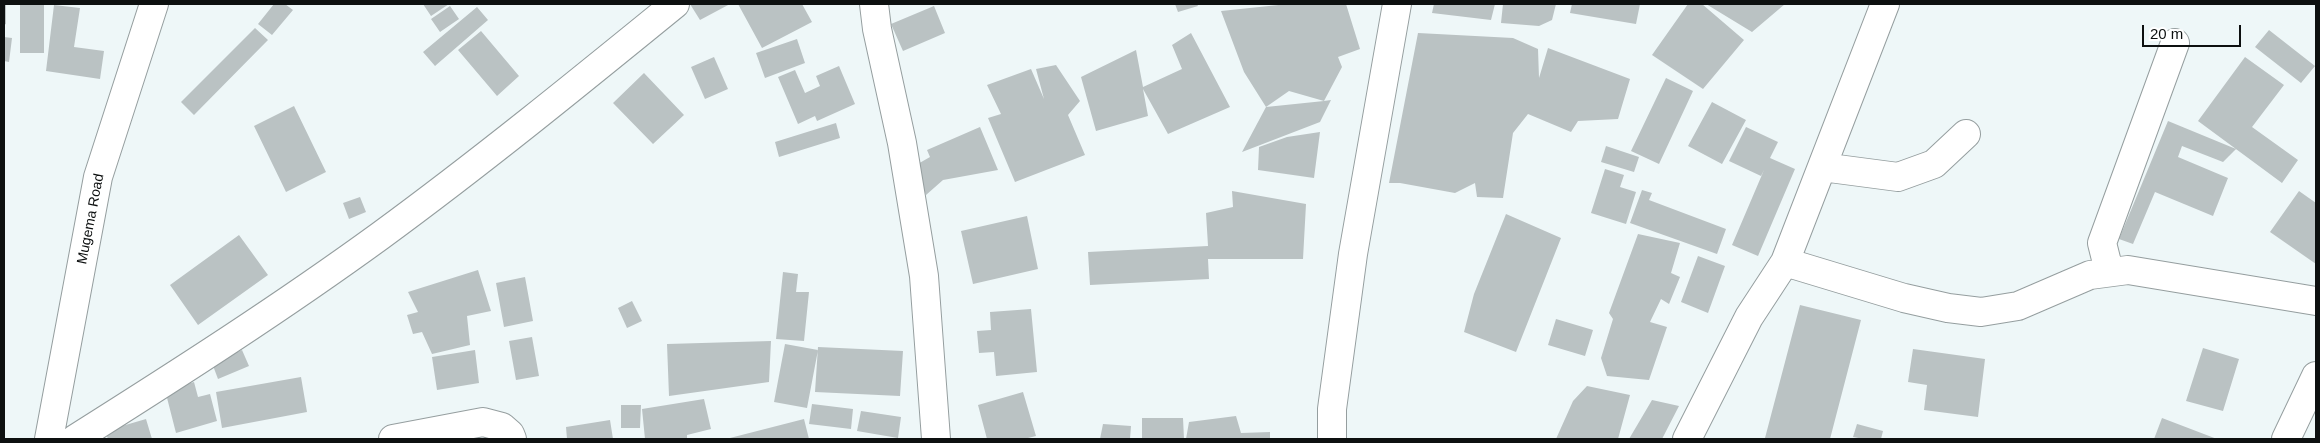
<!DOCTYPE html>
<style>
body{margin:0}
#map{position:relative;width:2320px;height:443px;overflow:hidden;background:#eef7f8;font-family:Helvetica,sans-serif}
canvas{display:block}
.frame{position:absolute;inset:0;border:5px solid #0d1010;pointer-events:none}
.scale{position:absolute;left:2142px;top:25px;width:99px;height:22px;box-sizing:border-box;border:2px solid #0d1010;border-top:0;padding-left:6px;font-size:15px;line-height:18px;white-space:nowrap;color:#0d1010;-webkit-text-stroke:4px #fff;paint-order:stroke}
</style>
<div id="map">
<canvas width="2320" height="443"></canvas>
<div class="frame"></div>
<div class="scale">20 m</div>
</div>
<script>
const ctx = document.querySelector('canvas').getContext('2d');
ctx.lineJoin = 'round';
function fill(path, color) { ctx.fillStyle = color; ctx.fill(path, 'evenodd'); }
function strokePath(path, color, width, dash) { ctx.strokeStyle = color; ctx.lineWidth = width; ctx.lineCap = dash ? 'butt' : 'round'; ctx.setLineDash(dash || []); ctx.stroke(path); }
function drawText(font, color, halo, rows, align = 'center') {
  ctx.font = font + ' Helvetica,sans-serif'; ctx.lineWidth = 4.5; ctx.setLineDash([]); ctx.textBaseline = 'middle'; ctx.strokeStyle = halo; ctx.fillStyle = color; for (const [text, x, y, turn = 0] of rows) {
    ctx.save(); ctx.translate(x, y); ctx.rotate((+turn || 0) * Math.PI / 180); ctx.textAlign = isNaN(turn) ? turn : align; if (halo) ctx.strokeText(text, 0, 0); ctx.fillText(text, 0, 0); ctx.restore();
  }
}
const building = new Path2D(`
 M4,4H6V24L4,25Z
 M20,4H44V53H20Z
 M274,4H285L293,10L272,35L258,24Z
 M423,4H449L431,16Z
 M690,4H730L700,20Z
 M738,4H802L812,22L762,48Z
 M1175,4H1197L1198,6L1178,12Z
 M1288,4H1346L1360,49L1338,57L1342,67L1324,101L1331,100L1320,122L1242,152L1266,107L1324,101L1289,91L1266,107L1244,72L1221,11Z
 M1434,4H1495L1491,20L1432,13Z
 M1503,4H1556L1552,20L1539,26L1501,23Z
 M1572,4H1640L1636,24L1570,13Z
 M1688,4H1702L1744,40L1703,89L1652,55Z
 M1706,4H1785L1752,32Z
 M54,5L80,8L74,47L104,51L100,79L46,71Z
 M450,6L459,19L440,32L431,19Z
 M934,6L945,33L903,51L891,24Z
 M477,7L488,20L435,66L423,52Z
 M255,28L268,40L194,115L181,102Z
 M2269,30L2315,66L2301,83L2255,47Z
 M481,31L519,76L497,96L458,50Z
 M1191,33L1230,107L1168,134L1143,89L1148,116L1096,131L1081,77L1136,50L1143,87L1182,69L1172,45Z
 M1418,33L1513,38L1538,49L1539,78L1548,48L1630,79L1618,119L1578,121L1571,132L1528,114L1513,133L1503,198L1477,197L1475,183L1455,193L1400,183H1389Z
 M4,37L12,38L9,62L4,61Z
 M797,39L805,63L765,78L756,53Z
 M714,57L728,89L705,99L691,67Z
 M2245,57L2284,85L2252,127L2298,160L2282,183L2198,121Z
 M1056,65L1080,101L1068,115L1085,155L1015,182L988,118L1001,114L987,85L1031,69L1044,99L1036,69Z
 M839,66L855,104L817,121L815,116L798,124L778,77L795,70L805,93L820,86L816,76Z
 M644,73L684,115L653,144L613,103Z
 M1666,78L1693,91L1659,164L1631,151Z
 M1712,102L1746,120L1722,164L1688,146Z
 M294,106L326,172L286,192L254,126Z
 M2168,121L2236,149L2223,162L2182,146L2178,157L2228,178L2213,216L2155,192L2133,244L2119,239Z
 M836,123L840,138L779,157L775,142Z
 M980,127L998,170L943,180L926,195L916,165L930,157L927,150Z
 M1746,127L1778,142L1770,158L1795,169L1758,256L1732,245L1764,170L1761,176L1729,161Z
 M1320,132L1314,178L1258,170L1259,147L1287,137Z
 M1606,146L1639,157L1634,172L1601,162Z
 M1605,169L1624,175L1620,187L1636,192L1626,224L1591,213Z
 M1642,190L1652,193L1649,200L1726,229L1717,254L1630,223Z
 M1232,191L1306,204L1303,259H1208L1209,279L1090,285L1088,252L1208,246L1206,213L1233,207Z
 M2299,191L2316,203V264L2270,232Z
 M360,197L366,212L349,219L343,203Z
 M1506,214L1561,238L1516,352L1464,332L1474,294Z
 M1027,216L1038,269L973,284L961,231Z
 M1638,234L1680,243L1671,273L1680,277L1669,304L1661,299L1650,322L1667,327L1649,380L1607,376L1601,358L1613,319L1609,313Z
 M239,235L268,275L198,325L170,285Z
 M1698,256L1725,266L1708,313L1681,302Z
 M478,270L491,311L467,316L470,345L432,354L422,332L413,334L407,315L418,312L408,292Z
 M783,272L798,274L796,292H809L804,341L776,339Z
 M525,277L533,321L504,327L496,283Z
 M632,301L642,321L627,328L618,308Z
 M1800,305L1861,320L1830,439L1765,438Z
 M1031,309L1037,372L996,376L994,352L979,353L977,331L991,330L990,312Z
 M1556,319L1593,330L1585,356L1548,345Z
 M532,337L539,376L516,380L509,341Z
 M771,341L769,382L669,396L667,344Z
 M785,344L818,350L807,408L774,402Z
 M818,347L903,351L900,396L815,392Z
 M2203,348L2239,359L2223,411L2186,401Z
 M1913,349L1985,359L1978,417L1924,410L1927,385L1908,382Z
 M242,350L249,366L218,379L212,363Z
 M475,350L479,383L437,390L432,357Z
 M301,377L307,412L222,428L216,392Z
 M194,382L198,397L210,394L217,421L176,433L165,390Z
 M1587,386L1630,395L1618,439H1556L1573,401Z
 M1023,392L1036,436L1024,439H987L978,405Z
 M704,399L711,429L687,435V439H645L642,409Z
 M1652,400L1679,406L1662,439H1629Z
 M812,404L853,409L851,429L809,424Z
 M621,405H641L640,428H621Z
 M861,411L901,417L898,438L857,431Z
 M1236,416L1241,433L1270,432V439H1186L1189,422Z
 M1142,418H1183L1184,439H1142Z
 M2162,418L2217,439H2154Z
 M146,419L152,439H108L105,431Z
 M804,419L809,439H726Z
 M610,420L613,439H567L566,427Z
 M1103,424L1131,426L1130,439H1100Z
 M1857,424L1883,431L1881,439H1864L1853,437Z`);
const minor = new Path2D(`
 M874,4L877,29L902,143L924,276L936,439
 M1822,167L1898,177L1934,164L1966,134
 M1785,262L1904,298L1948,308L1981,312L2018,306L2090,275L2128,270L2316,301
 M2109,271L2102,243L2175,43
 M49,439L98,177L154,4
 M75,439C178,374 281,308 380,236C481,162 578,83 675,4
 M393,439L483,422L502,427L510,434L512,439
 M1332,439V409L1353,254L1397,4
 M1687,439L1749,317L1785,262L1885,4
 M2286,439L2316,376`);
const streetNames = [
 ["Mugema Road",91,219,-79]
];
fill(building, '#bac2c3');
strokePath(minor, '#959e9f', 30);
strokePath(minor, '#fff', 28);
drawText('14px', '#0d1010', '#fff', streetNames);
</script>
